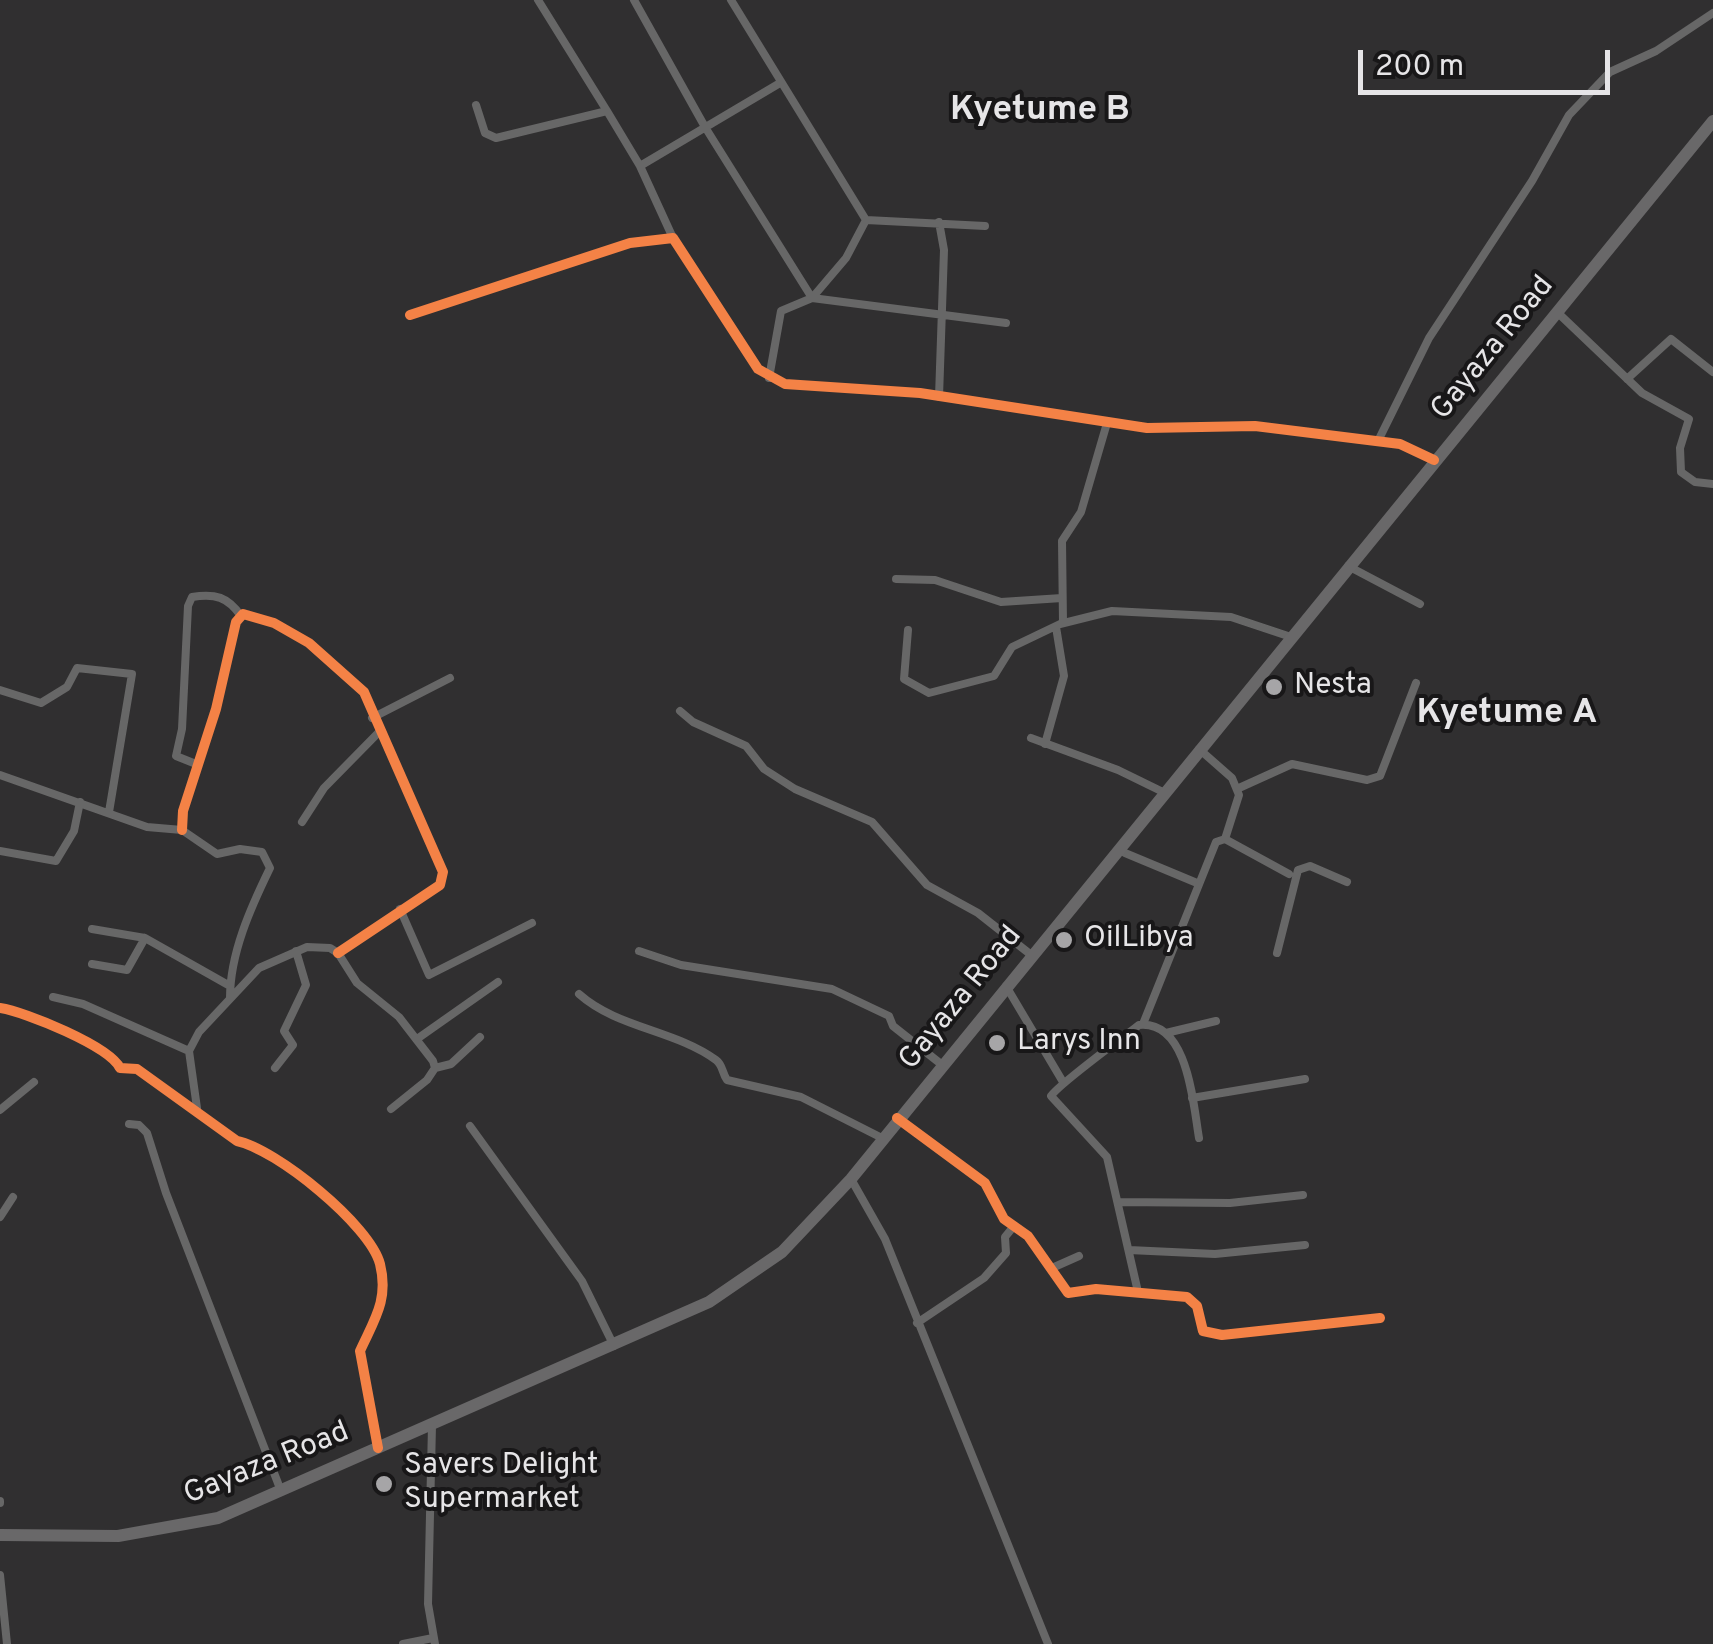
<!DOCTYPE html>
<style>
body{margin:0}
#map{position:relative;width:1713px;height:1644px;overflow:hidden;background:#302f30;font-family:Overpass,sans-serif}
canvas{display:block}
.scale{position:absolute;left:1358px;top:50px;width:252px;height:45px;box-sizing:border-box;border:5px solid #e6e5e7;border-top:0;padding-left:12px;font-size:30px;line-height:35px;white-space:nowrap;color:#e6e5e7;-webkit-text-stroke:8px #181718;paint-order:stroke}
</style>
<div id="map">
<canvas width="1713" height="1644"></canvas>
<div class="scale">200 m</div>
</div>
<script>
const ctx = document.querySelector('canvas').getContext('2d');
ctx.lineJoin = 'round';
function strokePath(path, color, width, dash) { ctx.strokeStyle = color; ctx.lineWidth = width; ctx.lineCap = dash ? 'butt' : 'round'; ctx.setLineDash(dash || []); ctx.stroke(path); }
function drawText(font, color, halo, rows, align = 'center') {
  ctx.font = font + ' Overpass,sans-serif'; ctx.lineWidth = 8; ctx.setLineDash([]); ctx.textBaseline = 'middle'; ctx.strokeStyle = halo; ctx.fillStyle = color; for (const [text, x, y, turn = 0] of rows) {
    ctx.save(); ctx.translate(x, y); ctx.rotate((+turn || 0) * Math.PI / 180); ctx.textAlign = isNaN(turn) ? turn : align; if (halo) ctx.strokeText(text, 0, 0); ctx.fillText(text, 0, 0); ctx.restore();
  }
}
const minor = new Path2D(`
 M538,0L607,111
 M634,0L705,127L812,298L1006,323
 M731,0L866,220L985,226
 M476,105L485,133L496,138L607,111L640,166L673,238
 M640,166L780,83
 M1557,312L1642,393L1689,419L1680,448L1681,472L1695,482L1713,484
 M410,315L630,243L673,238L758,369L785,384L920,393L1147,428L1255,426L1400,444L1434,460
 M769,378L781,311L812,298L846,258L866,220
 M1627,379L1671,339L1713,372
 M939,397L944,250L939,222
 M1378,441L1429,338L1532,181L1569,115L1610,72L1656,51L1713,13
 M1348,566L1420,604
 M896,579L935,580L1001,602L1062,598
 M1063,623L1062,541L1081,512L1107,423
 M908,630L904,679L929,693L994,676L1012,647L1060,624L1112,611L1231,617L1291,637
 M0,690L41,703L67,687L77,668L132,674L109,812
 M680,711L693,722L746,746L764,769L795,789L872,822L927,885L978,913L1030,954
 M372,718L450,678
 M1031,738L1118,770L1163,792
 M1045,744L1064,676L1056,627
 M196,764L176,756L182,729L188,606L192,597C215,593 228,597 241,616
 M0,775L147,827L182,830L217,854L240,849L262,852L270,868C251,907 230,953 230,998
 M1239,788L1292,764L1367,780L1380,776L1416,683
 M302,822L324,788L380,731
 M182,830L183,811L216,709L236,622L243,614L274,623L309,643L364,692L443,872L440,885L338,953
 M1225,839L1289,874
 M0,851L56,861L74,831L80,802
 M1125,853L1197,883
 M400,909L429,975L532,923
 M92,929L145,938L230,986
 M639,951L681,965L832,989L889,1016L893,1026L941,1064
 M1277,953L1298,870L1310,866L1347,882
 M92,964L127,970L145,938
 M1006,986L1063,1082
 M579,994C617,1028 675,1030 716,1060C723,1065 722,1073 727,1080L801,1097L882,1138
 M53,997L83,1004L189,1051
 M0,1008C26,1012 109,1046 120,1068L137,1069L237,1141C276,1149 370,1225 380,1264C389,1300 374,1320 360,1351L378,1448
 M1143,1024L1216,842L1225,839L1239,795L1232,778L1199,749
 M1166,1033L1216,1021
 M417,1039L498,982
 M275,1068L293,1045L284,1031L306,985L296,951
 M435,1068L451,1064L480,1037
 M1192,1098L1305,1079
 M197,1108L189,1051L199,1032L259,968L307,947L330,948L338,953L357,983L399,1017L433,1061L435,1068L427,1080L391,1109
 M0,1110L34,1082
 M897,1118L985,1183L1004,1219L1028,1236L1068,1293L1096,1289L1187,1297L1197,1306L1203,1331L1222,1335L1380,1318
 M129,1124L139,1125L147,1133L166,1193L281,1491
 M470,1126L582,1281L614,1346
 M851,1179L885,1239L1048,1644
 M1118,1202L1230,1203L1303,1195
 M0,1217L13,1197
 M1129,1250L1215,1254L1305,1245
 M1052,1268L1079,1256
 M1138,1292L1107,1157L1051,1096C1058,1085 1123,1037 1139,1025C1188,1020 1193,1103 1199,1138
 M917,1323L984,1278L1006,1253L1005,1237L1014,1226
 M432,1425L428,1604L435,1644
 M0,1501V1503
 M0,1575L7,1644
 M403,1644L433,1638`);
const primary = new Path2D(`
 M0,1535L118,1536L218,1518L709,1302L782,1252L851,1179L1713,121`);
const cycleway = new Path2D(`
 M410,315L630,243L673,238L758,369L785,384L920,393L1147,428L1255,426L1400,444L1434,460
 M182,830L183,811L216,709L236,622L243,614L274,623L309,643L364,692L443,872L440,885L338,953
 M0,1008C26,1012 109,1046 120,1068L137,1069L237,1141C276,1149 370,1225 380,1264C389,1300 374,1320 360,1351L378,1448
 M897,1118L985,1183L1004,1219L1028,1236L1068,1293L1096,1289L1187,1297L1197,1306L1203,1331L1222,1335L1380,1318`);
const markers = [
 [1274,687,10,"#a6a5a7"],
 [1064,940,10,"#a6a5a7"],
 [997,1043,10,"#a6a5a7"],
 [384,1484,10,"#a6a5a7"]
];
const streetNames = [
 ["Gayaza Road",1494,349,-51],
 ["Gayaza Road",962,999,-51],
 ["Gayaza Road",267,1465,-22]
];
const poiNames = [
 ["Nesta",1294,687],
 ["OilLibya",1084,940],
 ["Larys Inn",1017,1043],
 ["Savers Delight",404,1467],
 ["Supermarket",404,1501]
];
const quarterNames = [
 ["Kyetume B",1040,112],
 ["Kyetume A",1507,715]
];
strokePath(minor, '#676767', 8);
strokePath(primary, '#696869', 12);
strokePath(cycleway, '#f48246', 10);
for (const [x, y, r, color] of markers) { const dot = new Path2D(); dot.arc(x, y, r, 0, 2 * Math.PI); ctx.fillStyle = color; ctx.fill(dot); strokePath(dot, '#181718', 4); }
drawText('30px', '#e6e5e7', '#181718', streetNames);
drawText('30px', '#e6e5e7', '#181718', poiNames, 'left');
drawText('bold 35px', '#e6e5e7', '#181718', quarterNames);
</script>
